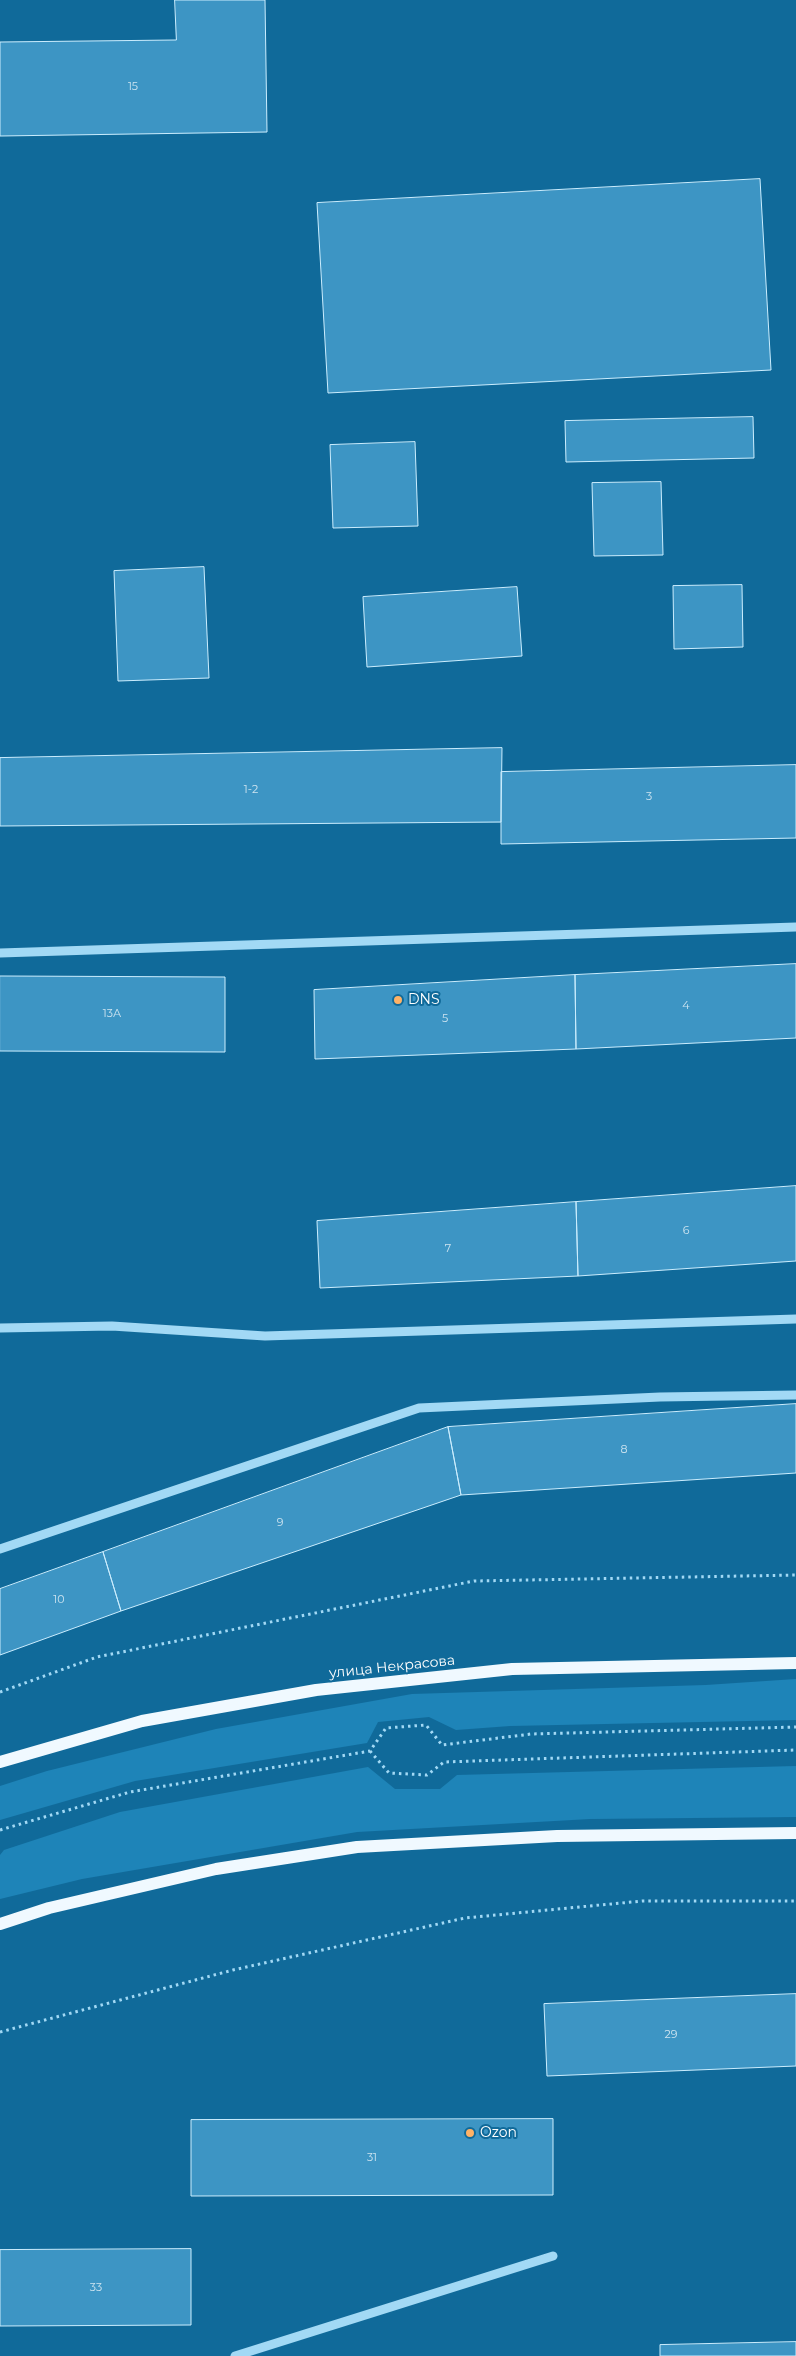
<!DOCTYPE html>
<meta charset="utf-8">
<style>
body{margin:0}
canvas{display:block;background:#106a9a}
</style>
<canvas width="796" height="2356"></canvas>
<script>
const ctx = document.querySelector('canvas').getContext('2d');
ctx.lineJoin = 'round';
function fill(path, color) { ctx.fillStyle = color; ctx.fill(path, 'evenodd'); }
function strokePath(path, color, width, dash) { ctx.strokeStyle = color; ctx.lineWidth = width; ctx.lineCap = dash ? 'butt' : 'round'; ctx.setLineDash(dash || []); ctx.stroke(path); }
function drawText(font, color, halo, rows, align = 'center') {
  ctx.font = font + ' Montserrat,sans-serif'; ctx.lineWidth = 4; ctx.setLineDash([]); ctx.textBaseline = 'middle'; ctx.strokeStyle = halo; ctx.fillStyle = color; for (const [text, x, y, turn = 0] of rows) {
    ctx.save(); ctx.translate(x, y); ctx.rotate((+turn || 0) * Math.PI / 180); ctx.textAlign = isNaN(turn) ? turn : align; if (halo) ctx.strokeText(text, 0, 0); ctx.fillText(text, 0, 0); ctx.restore();
  }
}
const green = new Path2D(`
 M796,1679V1720L510,1726L456,1730L429,1717L378,1722L367,1743L135,1781L0,1820V1786L47,1771L216,1729L412,1694L706,1685Z
 M796,1766V1817L590,1819L357,1832L82,1879L0,1899V1855L4,1850L120,1812L368,1767L395,1789H440L457,1775Z`);
const building = new Path2D(`
 M175,0H265L267,132L0,136V42L176,40Z
 M760,179L771,370L328,393L317,203Z
 M753,417L754,458L566,462L565,421Z
 M415,442L418,526L333,528L330,445Z
 M661,482L663,555L594,556L592,483Z
 M204,567L209,678L118,681L114,571Z
 M742,585L743,647L674,649L673,586Z
 M517,587L522,656L367,667L363,597Z
 M502,748L501,822L0,826V758Z
 M796,765V838L501,844V772Z
 M796,964V1038L576,1049L575,975Z
 M575,975L576,1049L315,1059L314,990Z
 M0,976L225,977V1052L0,1051Z
 M796,1186V1261L578,1276L576,1202Z
 M576,1202L578,1276L320,1288L317,1221Z
 M796,1404V1473L461,1495L448,1427Z
 M448,1427L461,1495L121,1611L103,1552Z
 M103,1552L121,1611L0,1655V1589Z
 M796,1994V2066L547,2076L544,2004Z
 M553,2119V2195L191,2196V2120Z
 M191,2249V2325L0,2326V2250Z
 M796,2342V2356H660V2345Z`);
const path = new Path2D(`
 M0,1692L97,1657L474,1581L796,1575
 M370,1751L389,1773L427,1775L444,1762L796,1750
 M0,1830L130,1792L370,1751L386,1728L426,1725L442,1745L531,1734L796,1727
 M0,2032L233,1970L465,1918L642,1901H796`);
const minor = new Path2D(`
 M0,953L796,927
 M0,1328L112,1326L265,1336L796,1319
 M0,1549L419,1408L660,1397L796,1395
 M235,2356L553,2256`);
const major = new Path2D(`
 M0,1762L142,1721L316,1690L512,1669L796,1663
 M0,1924L49,1908L216,1869L357,1847L557,1836L796,1833`);
const markers = [
 [398,1000,5,"#ffb266"],
 [470,2133,5,"#ffb266"]
];
const numberNames = [
 ["15",133,87],
 ["1-2",251,790],
 ["3",649,797],
 ["4",686,1006],
 ["13А",112,1014],
 ["5",445,1019],
 ["6",686,1231],
 ["7",448,1249],
 ["8",624,1450],
 ["9",280,1523],
 ["10",59,1600],
 ["29",671,2035],
 ["31",372,2158],
 ["33",96,2288]
];
const poiNames = [
 ["DNS",408,1000],
 ["Ozon",480,2133]
];
const streetNames = [
 ["улица Некрасова",392,1667,-6]
];
fill(green, '#1e84b8');
fill(building, '#3d95c4');
strokePath(building, '#cbedfe', 1);
strokePath(path, '#a2d9f5', 3, [2.5, 4]);
strokePath(minor, '#a2d9f5', 9);
strokePath(major, '#f0f9ff', 12);
for (const [x, y, r, color] of markers) { const dot = new Path2D(); dot.arc(x, y, r, 0, 2 * Math.PI); ctx.fillStyle = color; ctx.fill(dot); strokePath(dot, '#106a9a', 2); }
drawText('11px', '#cee4f0', null, numberNames);
drawText('14px', '#fff', '#106a9a', poiNames, 'left');
drawText('14px', '#fff', '#106a9a', streetNames);
</script>
